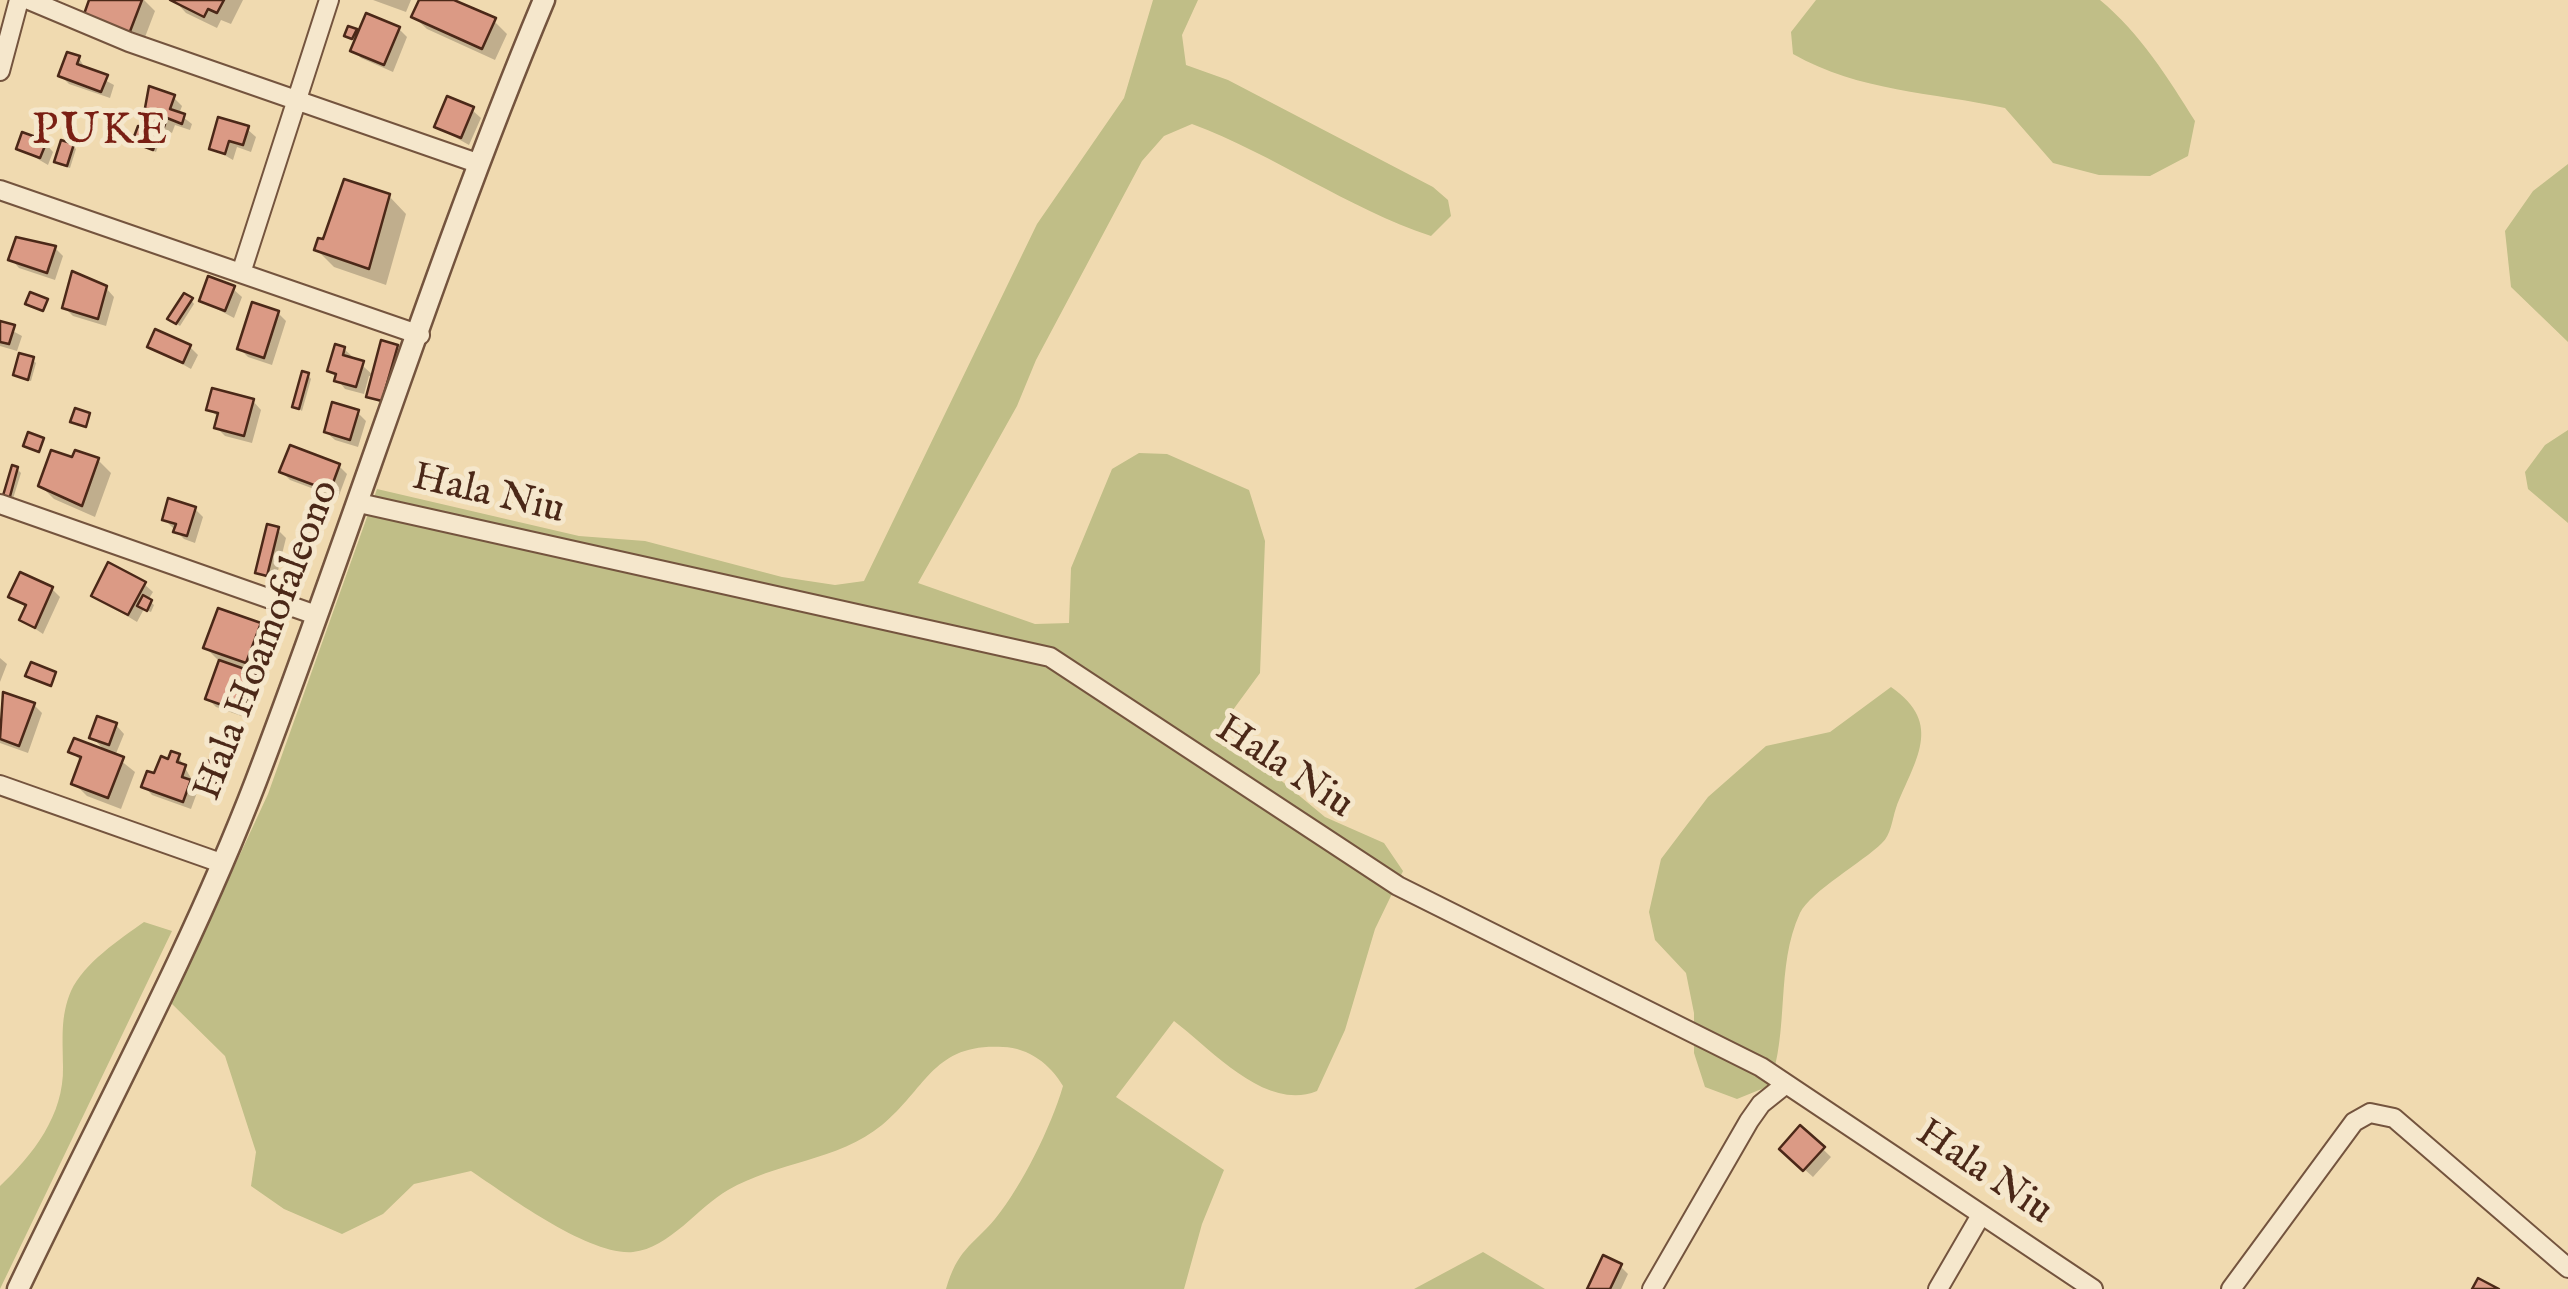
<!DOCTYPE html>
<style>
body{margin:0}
canvas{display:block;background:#f0dab0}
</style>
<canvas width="2568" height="1289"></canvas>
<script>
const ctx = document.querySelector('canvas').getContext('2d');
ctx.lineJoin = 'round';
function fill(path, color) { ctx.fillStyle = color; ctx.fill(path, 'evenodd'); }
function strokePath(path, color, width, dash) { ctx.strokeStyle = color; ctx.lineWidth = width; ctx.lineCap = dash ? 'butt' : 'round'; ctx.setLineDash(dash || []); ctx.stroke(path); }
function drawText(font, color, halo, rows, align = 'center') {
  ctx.font = font + ' "IM FELL English",serif'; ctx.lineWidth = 10; ctx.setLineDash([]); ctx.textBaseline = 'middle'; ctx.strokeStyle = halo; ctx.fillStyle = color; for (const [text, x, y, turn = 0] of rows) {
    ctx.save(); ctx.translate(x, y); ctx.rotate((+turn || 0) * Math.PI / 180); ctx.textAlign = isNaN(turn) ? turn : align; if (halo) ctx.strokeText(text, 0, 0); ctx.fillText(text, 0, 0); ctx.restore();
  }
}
const green = new Path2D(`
 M1153,0H1198L1182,35L1186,65L1228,80L1433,187L1448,200L1451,216L1431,236C1347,208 1275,155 1192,124L1164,136L1142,161L1036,360L1017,406L918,583L1035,624L1069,623L1071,568L1112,469L1139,453L1167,454L1249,490L1265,541L1260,673L1219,729L1325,817L1384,843L1403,871L1375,929L1345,1030L1317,1091C1266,1112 1212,1050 1174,1021L1116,1097L1224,1170L1202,1224L1184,1289H946C958,1249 970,1248 995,1219C1022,1186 1051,1127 1063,1086C1050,1064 1029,1048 1003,1047C933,1043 927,1088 882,1125C838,1161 776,1162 728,1190C698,1207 670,1248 633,1252C589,1256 507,1195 471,1171L414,1184L383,1214L342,1234L284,1209L251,1186L256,1152L225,1056L171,1003L268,794L377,489L579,536L645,541L782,577L835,585L864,581L1037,224L1124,98Z
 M1816,0H2100C2140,33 2168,78 2195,121L2188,156L2150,176L2099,175L2053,163L2005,108C1932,92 1860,92 1793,54L1791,32Z
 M2568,164V342L2511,287L2505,231L2533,191Z
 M2568,430V523L2528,489L2525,472L2545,445Z
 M1891,687C1945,724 1914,761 1896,808C1892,820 1891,835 1882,843C1863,862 1811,891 1800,913C1775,967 1790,1031 1769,1086L1737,1099L1705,1087L1694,1053V1013L1686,973L1655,940L1649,912L1661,859L1708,797L1766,746L1830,732Z
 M144,922L172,931L0,1289V1186C33,1155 64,1115 63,1067C63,1039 60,1017 71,991C84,963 120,939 144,922Z
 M1483,1252L1545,1289H1414Z`);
const shadow = new Path2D(`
 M92,0H144L155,11L142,45Z
 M174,0H243L231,24L221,20L217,28L186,13Z
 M373,0H411L406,12Z
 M422,0H448L494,21L507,34L495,60L427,29L414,17Z
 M399,29L407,37L393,72L361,58L353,50L356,42L347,35Z
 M79,58L86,70L114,85L110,98L69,84L61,76Z
 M174,98L182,106L179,114L192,124L190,130L175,125L172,133L145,119Z
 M472,110L481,118L469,145L437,127Z
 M247,129L256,137L251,152L237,147L233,160L212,148Z
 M158,135L161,138L156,152L135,142Z
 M45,143L53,152L48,165L19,148Z
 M73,146L76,149L70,168L60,165L57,161Z
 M389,196L406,214L386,285L334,267L317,250Z
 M55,248L63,256L55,280L19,268L11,259Z
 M106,288L114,297L106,326L73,316L64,307Z
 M233,289L242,297L234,318L202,301Z
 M191,300L194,304L180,326L174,322Z
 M278,313L286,321L272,365L248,357L240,349Z
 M0,324L22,336L17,351L0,346Z
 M150,346L190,347L198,355L191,369Z
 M396,347L405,355L390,408L369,396L374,377L369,376L364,394L345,389L330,370L344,349L374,376Z
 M33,360L36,363L31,381L19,378L16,374Z
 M308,375L311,379L302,411L295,406Z
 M253,401L261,410L252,443L225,436L217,428L220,418L208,409Z
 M357,412L366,421L358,447L335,440L326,432Z
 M98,460L111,473L95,517L54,499L41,486L74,461Z
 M339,466L347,474L338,498L290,480L282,472Z
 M17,469L21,473L12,502L8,501Z
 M195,509L203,517L195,543L184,539L164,519Z
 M277,529L286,538L275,583L257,572Z
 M144,584L153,592L148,600L154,605L151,612L144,609L137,622L94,596Z
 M52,589L60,597L43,634L22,620L27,608L11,597Z
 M259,625L272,638L259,674L250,671L263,684L250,719L216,707L208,699L219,661L206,648Z
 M0,658L7,664L0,682Z
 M4,695L34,705L42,713L28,753L0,743Z
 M116,725L124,734L115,756L135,772L121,809L87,796L74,783L82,762L71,751L108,754L92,737Z
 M178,756L198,790L191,809L152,795L144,786Z
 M227,770L230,773L226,786L203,776Z
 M1801,1128L1831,1157L1813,1177L1782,1149Z
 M1620,1266L1628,1274L1621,1289H1590Z`);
const building = new Path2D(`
 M89,0H142L129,34L83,17Z
 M170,0H224L217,13L208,9L204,17Z
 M419,0H454L496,18L482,49L411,17Z
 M366,13L400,27L384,65L350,51Z
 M348,26L357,29L352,39L344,36Z
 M67,52L80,56L77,64L108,75L101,92L58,76Z
 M149,86L175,95L170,109L185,114L182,124L167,118L164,127L143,119Z
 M447,96L474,107L461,138L434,127Z
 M218,117L249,126L243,145L229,141L225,154L209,149Z
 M138,126L159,133L153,150L132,142Z
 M22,132L47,141L40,158L16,149Z
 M61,140L74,144L67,166L54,162Z
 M344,179L390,194L369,269L314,250L318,238L323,239Z
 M16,237L56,246L47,273L8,260Z
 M72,271L107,286L98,319L62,308Z
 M208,276L235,286L225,311L199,301Z
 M30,292L48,299L43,311L25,304Z
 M184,293L193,298L176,324L167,319Z
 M252,302L279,311L264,358L237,349Z
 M0,321L15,325L9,344L0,342Z
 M155,329L191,345L183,363L147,347Z
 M381,340L398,345L382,401L366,397Z
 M335,344L345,347L343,355L364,361L356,387L334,381L336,374L327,371Z
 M19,353L34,357L28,380L13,375Z
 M302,371L309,373L299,409L292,407Z
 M212,388L254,399L244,436L214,428L218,413L206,410Z
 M332,402L359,410L350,440L324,432Z
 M75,408L90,413L86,427L70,422Z
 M28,432L44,438L39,452L23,446Z
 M290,445L340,464L330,491L279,472Z
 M51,450L72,457L75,450L99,458L82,506L38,486Z
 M12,465L18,467L9,500L2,499Z
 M168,498L196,507L187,536L173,532L176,524L162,520Z
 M267,524L279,527L267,576L255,573Z
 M108,562L146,582L128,615L91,596Z
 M20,572L53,587L35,628L19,620L26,605L8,597Z
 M143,595L152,600L147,611L137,606Z
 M218,608L261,623L246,663L203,648Z
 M219,660L256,673L242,712L205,699Z
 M31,662L56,672L51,686L25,676Z
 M3,692L35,703L19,746L0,739Z
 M97,716L117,723L109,745L89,738Z
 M74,738L124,757L108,798L71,784L81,757L68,752Z
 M171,751L180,754L177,762L186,765L182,777L191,780L183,802L141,787L147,771L154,773L161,756L168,759Z
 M206,760L228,767L223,785L200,777Z
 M1800,1125L1825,1147L1803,1171L1779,1149Z
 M1603,1255L1622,1264L1610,1289H1587Z
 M2478,1278L2499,1289H2472Z`);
const minor = new Path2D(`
 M29,0L129,42L477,163
 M0,71L19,0
 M0,190L420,335
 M241,273L329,0
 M359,503L1050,657L1398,886L1761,1067L2093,1289
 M0,504L316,615
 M0,785L221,863
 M1652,1289L1749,1121L1761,1104L1786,1084
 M1938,1289L1981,1215
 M2231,1289L2354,1122L2370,1113L2394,1118L2568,1268`);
const tertiary = new Path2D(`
 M18,1289C97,1123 190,953 256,781C355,522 437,256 544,0`);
const streetNames = [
 ["Hala Niu",488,496,13],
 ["Hala Hoamofaleono",269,641,-69],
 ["Hala Niu",1283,769,33],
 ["Hala Niu",1983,1174,34]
];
const quarterNames = [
 ["PUKE",101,134]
];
fill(green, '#c0be87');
fill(shadow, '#0003');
fill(building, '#db9a85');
strokePath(building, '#4b2818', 2.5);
strokePath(minor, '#74543e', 22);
strokePath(tertiary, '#74543e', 25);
strokePath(minor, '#f5e7cc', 18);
strokePath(tertiary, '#f5e7cc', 20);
drawText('40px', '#4b2818', '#f5e7cc', streetNames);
ctx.letterSpacing = '2.5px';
drawText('45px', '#7a1f14', '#f5e7cc', quarterNames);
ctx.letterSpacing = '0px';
</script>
